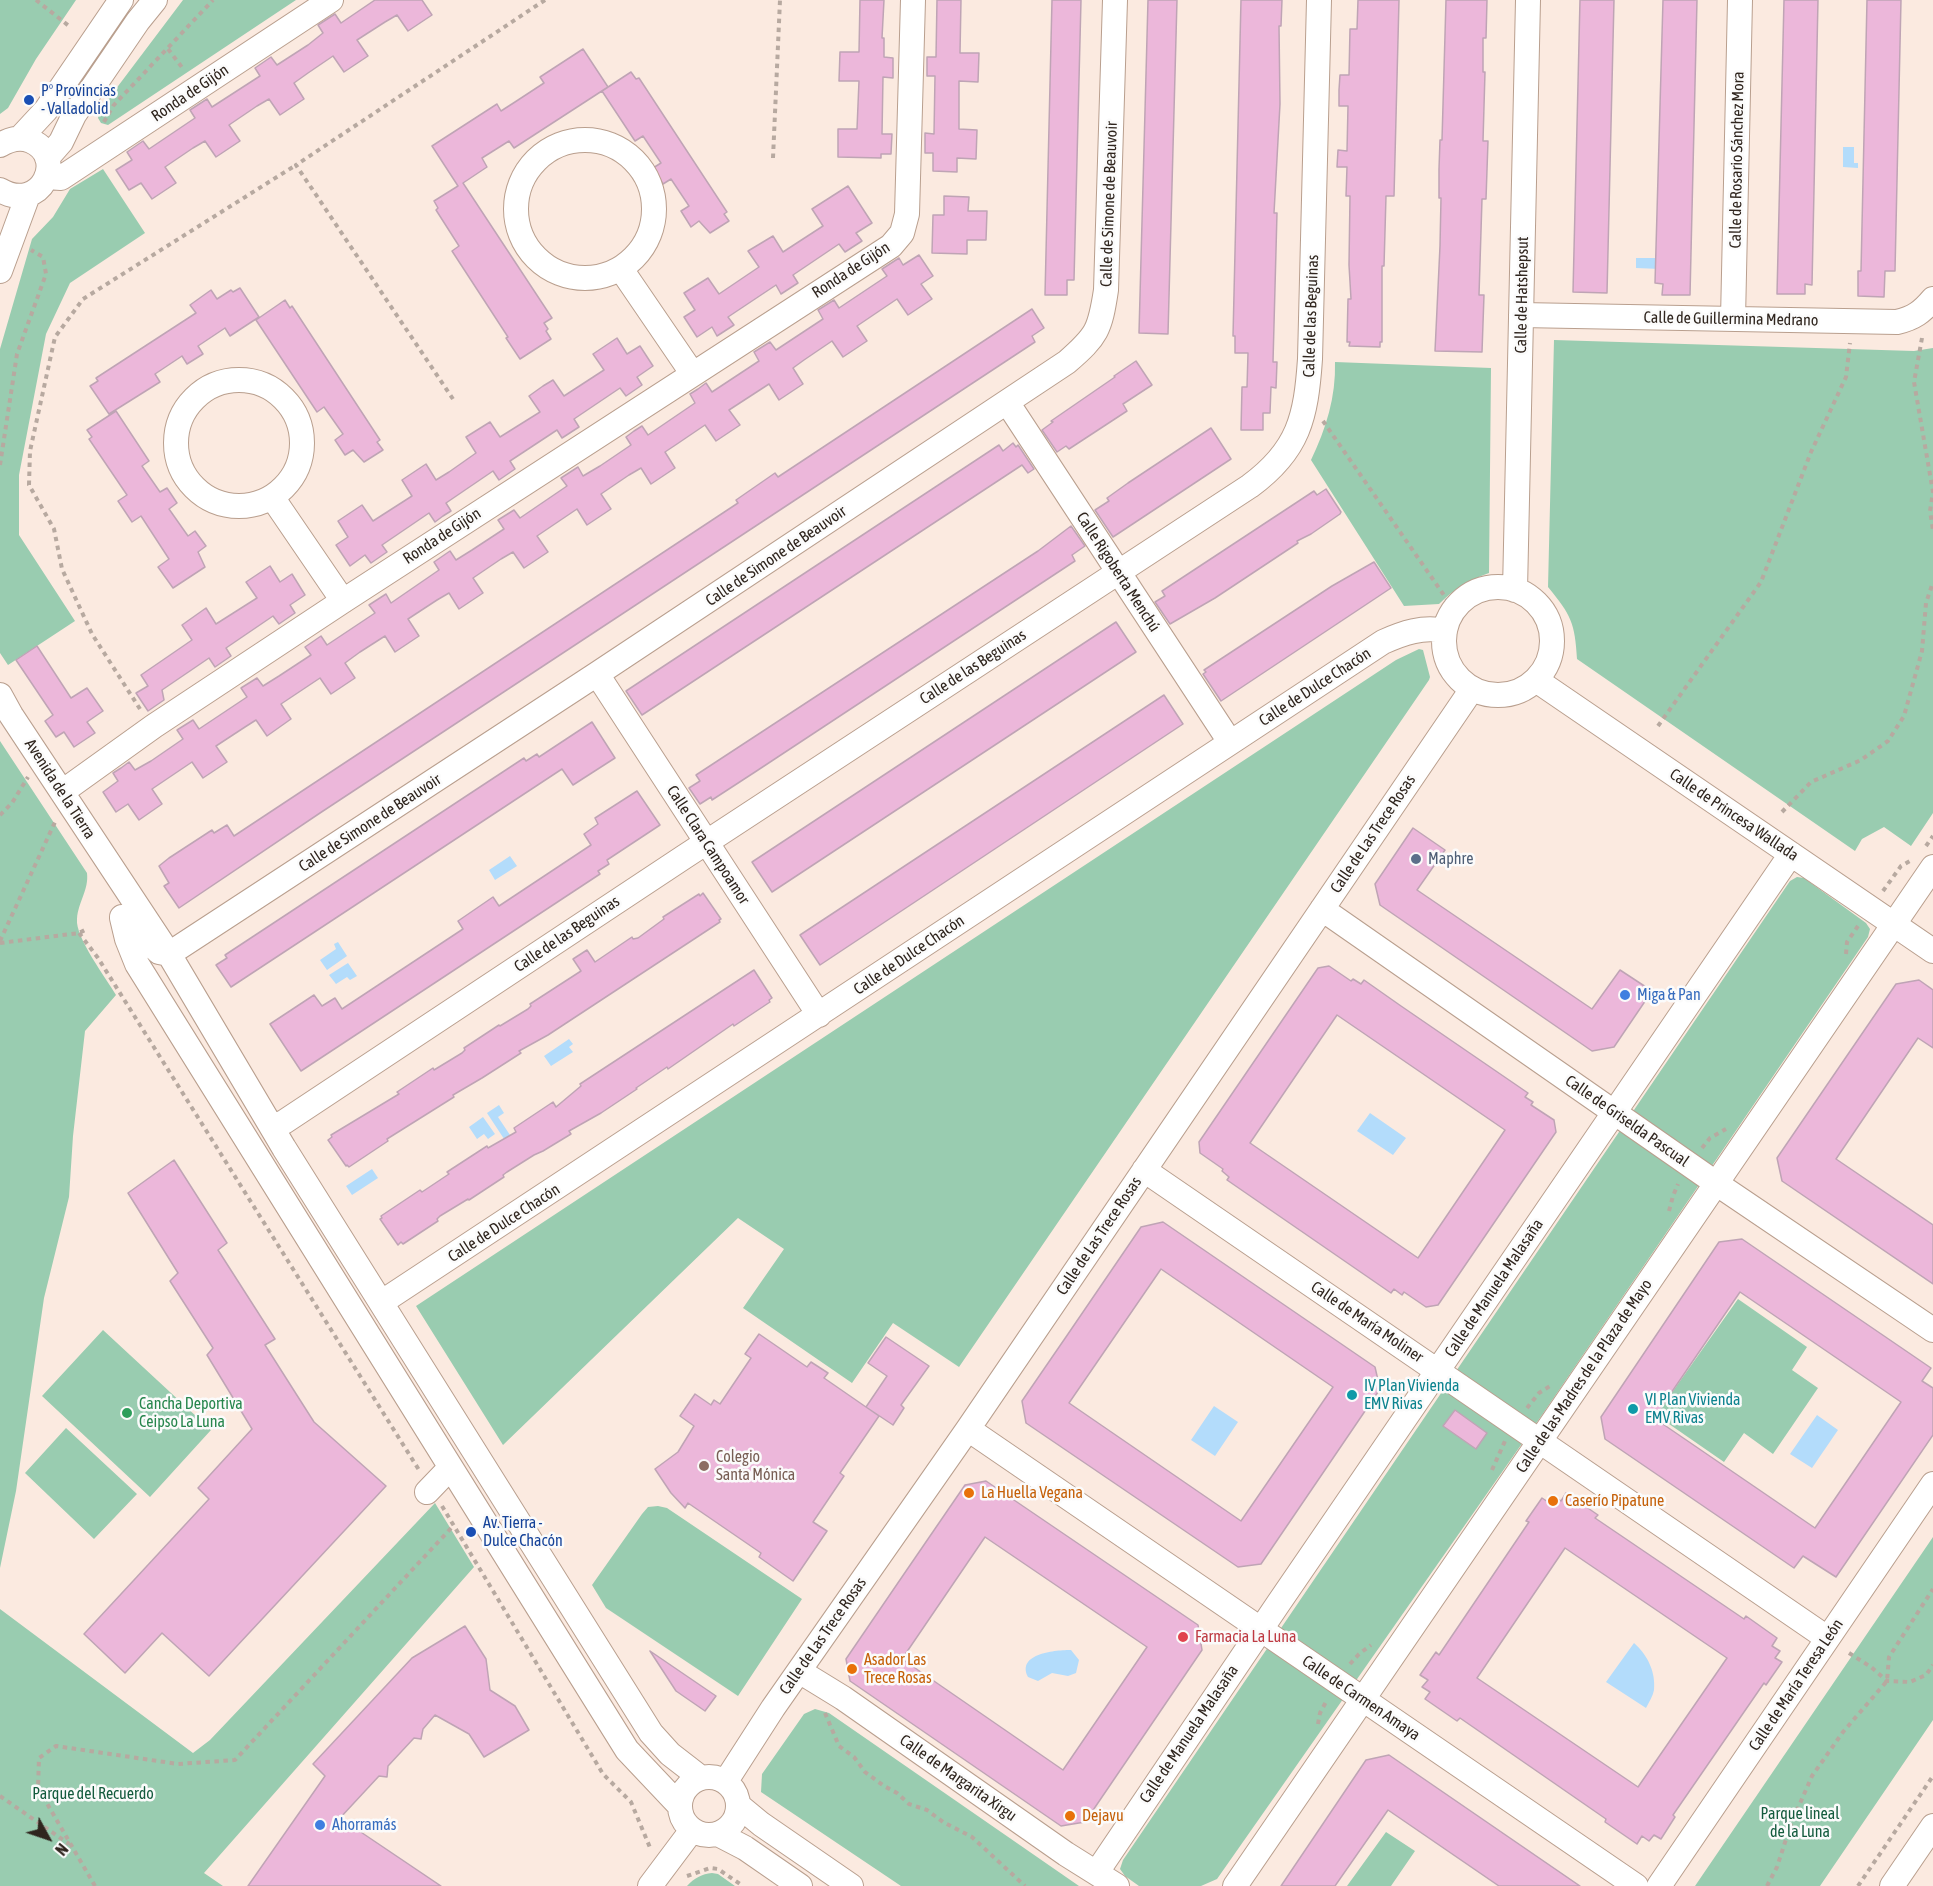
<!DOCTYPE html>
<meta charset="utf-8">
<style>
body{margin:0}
#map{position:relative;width:1933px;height:1886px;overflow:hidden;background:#fbeae0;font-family:"Asap Condensed",sans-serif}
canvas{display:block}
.north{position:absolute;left:18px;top:1808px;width:60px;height:60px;-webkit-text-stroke:4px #fbfbfb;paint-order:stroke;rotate:130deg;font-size:16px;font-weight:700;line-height:24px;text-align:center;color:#2f251e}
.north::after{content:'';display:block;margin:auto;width:21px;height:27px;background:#2f251e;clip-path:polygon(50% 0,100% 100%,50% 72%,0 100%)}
</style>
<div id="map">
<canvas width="1933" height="1886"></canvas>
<div class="north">N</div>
</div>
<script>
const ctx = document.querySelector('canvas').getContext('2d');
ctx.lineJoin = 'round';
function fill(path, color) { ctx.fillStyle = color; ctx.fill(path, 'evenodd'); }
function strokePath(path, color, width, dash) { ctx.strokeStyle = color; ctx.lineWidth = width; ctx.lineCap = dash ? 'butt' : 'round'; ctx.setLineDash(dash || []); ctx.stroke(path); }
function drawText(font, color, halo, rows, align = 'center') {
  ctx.font = font + ' "Asap Condensed",sans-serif'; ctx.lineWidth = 5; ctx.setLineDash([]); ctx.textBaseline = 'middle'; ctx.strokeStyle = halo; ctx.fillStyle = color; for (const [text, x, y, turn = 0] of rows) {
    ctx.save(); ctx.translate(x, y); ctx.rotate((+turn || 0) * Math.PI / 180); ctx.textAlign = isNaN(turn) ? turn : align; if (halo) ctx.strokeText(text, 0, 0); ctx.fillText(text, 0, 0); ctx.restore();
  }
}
const green = new Path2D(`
 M0,0H76L36,59L8,108L0,114Z
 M183,0H296L108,125L101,123L98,118L100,110Z
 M103,169L145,233L70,283L46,334L19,475V535L75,621L8,665L0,653V349L32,239L53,217L70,189Z
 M1554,340L1914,351L1933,348V813L1911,846L1884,827L1862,839L1855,851L1577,659C1575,623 1571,615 1548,587Z
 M1335,362L1491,368L1489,573C1469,580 1454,589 1439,604L1404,606L1311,460C1326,429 1336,397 1335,362Z
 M1419,649L1423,650L1430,677L1429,680L959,1367L893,1323L852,1383L743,1308L784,1249L738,1218L503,1445L416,1306L1396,660Z
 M0,741L87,873C89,890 78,902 77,919C75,937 106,978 116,995L85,1031L73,1136L69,1197L44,1298L16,1491L0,1568Z
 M1797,877L1804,878L1866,923L1870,929L1868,937L1542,1415L1217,1879L1201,1886H1139L1125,1876L1120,1869L1123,1860L1790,881Z
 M1738,1299L1807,1347L1792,1370L1818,1388L1773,1454L1744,1433L1724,1462L1656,1415Z
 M103,1330L211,1430L150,1497L42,1396Z
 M66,1428L137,1494L94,1539L25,1473Z
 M435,1503L474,1567L204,1873L223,1886H0V1609L193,1753L210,1740Z
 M658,1506L667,1508L802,1599L738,1696L606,1608L592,1585L642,1514L648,1507Z
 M1933,1537V1720L1820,1886H1695Z
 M815,1709L829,1713L1079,1886H901L761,1792L762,1774L804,1714Z
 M1386,1832L1415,1851L1391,1886H1347Z
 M712,1873L718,1874L735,1886H687C694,1878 702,1874 712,1873Z`);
const water = new Path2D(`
 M1843,147H1854V163H1858V168L1843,167Z
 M1636,258H1661L1660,269L1636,268Z
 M510,856L517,866L495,880L489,870Z
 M338,942L347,956L327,970L320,960L336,949L334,944Z
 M348,963L357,976L350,980L347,977L336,984L329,975Z
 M569,1039L573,1044L569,1047L573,1052L551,1066L544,1056Z
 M499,1105L504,1113L498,1117L514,1141L508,1145L487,1113Z
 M1370,1113L1406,1138L1393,1155L1357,1131Z
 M483,1117L495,1134L488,1139L484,1134L477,1139L469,1127Z
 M372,1169L378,1178L352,1195L346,1186Z
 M1214,1406L1238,1422L1215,1456L1191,1440Z
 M1817,1415L1838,1430L1812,1468L1790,1454Z
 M1634,1643C1647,1654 1656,1672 1654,1690C1653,1696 1649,1702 1646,1708L1606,1682Z
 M1071,1650L1079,1660L1076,1673L1068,1676L1052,1673L1038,1681L1028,1677C1016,1653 1057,1650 1071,1650Z`);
const building = new Path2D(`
 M375,0H422L432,15L408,31L397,15L385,22L357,40L368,56L344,72L333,56L308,73L294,83L304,99L280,115L269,99L257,106L229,125L240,141L216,157L205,141L193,148L165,167L176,183L152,199L141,183L129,190L116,170L132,160L127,152L143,141L149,149L195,118L190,110L207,99L212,107L260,76L255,68L271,57L277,65L308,45L323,33L318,25L335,14L341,23Z
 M860,0H884L882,38H884V57L893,58V78L883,77L882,134H892L891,154H881V158L838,157V129H857L859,81H839L840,52H859Z
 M937,0H961L960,53H979L978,82L959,81V129L977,130L976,159L957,158V172L933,171V153H925V133L934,134L935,76H927V57H936Z
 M1052,0H1081L1074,280H1067V295H1045Z
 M1148,0H1177L1168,334L1139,333Z
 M1241,0H1282L1281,26H1279L1280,104L1274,213H1277L1273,362H1277L1276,388L1271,387L1270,413H1263V430H1241L1242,387H1247L1248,353H1235V336H1233Z
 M1358,0H1399L1394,196H1386L1384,266H1382V342H1380V347L1349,346L1350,342H1347L1348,299H1351L1349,265L1350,196H1346L1347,167H1337L1338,150L1347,151L1348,106H1339V90L1340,75H1349L1350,29H1357Z
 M1446,0H1487L1486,38H1483V72H1485L1483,141H1488L1486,199H1482L1479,295H1484L1482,352L1435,351L1440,246L1441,198H1439V169L1440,140H1442Z
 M1580,0H1614L1607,293L1573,292Z
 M1663,0H1697L1690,295H1662L1663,284L1655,283Z
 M1784,0H1818L1812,285L1805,284V294H1777Z
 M1867,0H1901L1895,271H1885L1884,297L1858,296V271H1861Z
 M583,49L608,87L514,148L509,141L482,158L487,167L463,183L552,318L544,323L548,329L546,331L551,339L520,359L506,338L508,337L452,251L459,246L436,210L438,208L434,201L458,186L432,146L497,104L501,111L515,102L544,83L540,77Z
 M631,72L636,79L639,78L727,212L724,214L729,221L710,233L699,221L691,227L681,211L689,206L671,179L663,184L653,168L661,163L643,136L635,141L602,91Z
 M848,186L872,223L856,233L862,241L845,252L839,244L793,275L798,283L781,294L776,285L728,317L734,325L717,336L712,327L697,337L684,317L695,310L684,293L708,278L719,294L759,267L748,251L773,236L783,252L823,226L812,209Z
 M944,196L969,197L968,211H987L986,240H967V254L932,253L933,215H944Z
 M919,255L933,276L921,284L932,299L908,315L897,299L857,326L867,341L843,357L832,341L804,360L793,368L803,384L779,400L769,384L729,410L740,425L716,441L705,425L677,444L665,452L675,468L651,484L641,468L629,475L601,494L611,509L587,525L577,509L537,536L548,552L524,568L513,552L501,559L473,578L483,593L459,609L449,593L437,600L408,619L419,636L395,652L385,636L360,652L345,663L355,678L331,694L320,678L281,704L291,719L267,736L256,720L245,727L216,746L227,762L203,778L192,762L152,789L162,804L139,820L128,804L116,812L103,792L118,781L113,773L121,768L129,762L135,770L151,761L183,739L177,730L193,720L199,729L247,697L241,688L257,678L263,686L279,676L311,655L305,647L321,636L327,645L375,613L369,605L386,594L391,603L439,570L434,562L450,551L456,560L472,550L504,529L498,520L514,510L520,518L567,486L561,478L578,467L583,476L600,466L631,445L626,437L634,431L642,426L648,435L695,403L690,394L698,389L706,383L712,392L759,361L754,352L770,342L776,350L823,319L818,310L834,300L839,308L887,276L882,269L899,258L903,265Z
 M240,288L259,317L230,336L225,328L198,346L203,354L187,364L182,356L155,374L160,382L109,414L90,386L98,381L96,378L196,313L190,305L211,290L217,299L231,290L233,292Z
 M285,300L290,308L292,306L380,440L377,442L383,450L364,462L353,450L345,455L335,440L343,434L324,407L317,412L256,320Z
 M1032,309L1044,328L1032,336L1035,342L320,813L179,908L164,886L169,883L159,866L169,858L212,830L214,833L227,825L234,836L738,503L736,500L775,473L778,477Z
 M617,338L627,354L640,346L653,366L637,377L642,385L626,396L620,388L574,419L579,427L562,438L557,430L510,461L515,469L499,480L493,471L446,503L451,511L443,516L435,522L429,513L382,545L387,552L371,563L365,555L350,566L336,545L348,537L338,521L362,505L373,521L412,496L402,480L426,464L436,480L449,472L476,453L466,437L490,422L500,437L540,412L529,396L543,386L553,380L564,396L604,370L593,354Z
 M1136,361L1152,385L1123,404L1127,411L1069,449L1066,446L1057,452L1042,430L1053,422L1051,421L1115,377L1114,376Z
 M116,411L149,461L142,466L160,492L167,488L177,503L169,509L188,536L195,531L206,546L198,552L205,567L173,588L158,567L169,559L141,516L132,522L118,501L127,495L89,439L92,437L87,430Z
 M1211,428L1231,459L1113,537L1095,510L1109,501L1107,498L1128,483Z
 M1013,443L1016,447L1018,445L1034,469L1028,473L1022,465L642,715L626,691L999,445L1003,451Z
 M1326,489L1341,512L1340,514L1311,534L1297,541L1298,543L1215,598L1170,624L1155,602L1165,596L1162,591L1314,491L1317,495Z
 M1071,526L1085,546L1072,555L1075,561L755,772L712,800L711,797L700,804L689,788L700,781L696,775L1038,551Z
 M1374,562L1391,588L1221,701L1203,674L1206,672L1204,670L1332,586Z
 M270,566L280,582L292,574L305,595L290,605L295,613L279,624L273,616L226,648L231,656L215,667L209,658L162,690L164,700L148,711L136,693L148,686L141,675L192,640L182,625L206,608L216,624L257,598L246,582Z
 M1116,622L1136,652L772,892L752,862Z
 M37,646L71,698L87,688L103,711L87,722L95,733L74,747L64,732L56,737L45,721L53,715L16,660Z
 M1164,695L1183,724L820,965L800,935Z
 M592,722L615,758L573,785L562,769L231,987L216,965L227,958L225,955L524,758L526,761L537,754L539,757Z
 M637,791L660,825L607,860L609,864L598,871L600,874L301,1071L270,1024L314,995L322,1006L335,998L342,1009L463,929L458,921L493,897L499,906L591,845L584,834L598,824L595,818Z
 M1413,828L1445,850L1417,890L1592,1009L1620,970L1652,991L1614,1047L1592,1051L1380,905L1375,884Z
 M703,893L721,919L719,920L720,922L548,1035L519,1051L521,1053L482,1078L453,1095L454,1097L387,1139L388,1141L349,1167L347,1165L346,1166L328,1140L332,1137L331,1135L399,1094L397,1092L433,1068L434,1070L462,1053L465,1050L464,1048L499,1025L500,1026L528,1009L531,1006L530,1004L581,971L573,959L587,950L595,962L632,937L633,939L638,938L664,919L663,917L699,894L700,896Z
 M1329,966L1351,981L1353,979L1361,984L1364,980L1401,1006L1528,1093L1525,1097L1533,1102L1531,1105L1554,1120L1556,1132L1438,1305L1426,1307L1404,1292L1402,1295L1394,1289L1391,1293L1227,1180L1229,1177L1222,1171L1223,1169L1200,1153L1199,1142L1318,968ZM1337,1015L1505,1130L1418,1258L1250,1143Z
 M754,970L772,998L769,1000L770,1002L734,1026L733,1024L668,1069L667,1067L636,1088L637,1089L601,1113L569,1131L571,1134L543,1151L534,1155L507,1172L503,1175L504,1177L469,1200L468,1199L440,1216L437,1219L438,1221L403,1244L401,1242L398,1245L380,1219L382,1218L381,1216L420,1190L422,1192L449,1174L447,1172L487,1146L488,1148L516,1132L514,1128L553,1102L556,1107L581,1086L580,1084Z
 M1919,980L1933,990V1048L1918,1038L1836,1159L1933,1225V1284L1782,1181L1777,1158L1896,984Z
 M174,1160L227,1243L218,1250L275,1339L265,1345L314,1422L386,1486L209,1676L162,1633L125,1673L84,1634L209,1499L198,1488L252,1429L207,1355L213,1348L170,1281L178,1273L128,1193Z
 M1163,1222L1375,1367L1380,1389L1261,1564L1238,1567L1026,1423L1022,1401L1068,1334L1141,1227ZM1161,1269L1333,1387L1241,1521L1069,1403Z
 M1742,1239L1931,1368L1922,1381L1933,1388V1435L1836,1577L1803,1556L1794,1568L1605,1439L1601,1417L1719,1242ZM1740,1292L1901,1402L1815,1528L1654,1418Z
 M759,1334L807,1367L811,1362L828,1373L824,1378L879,1416L840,1473L844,1476L813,1522L827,1531L793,1581L759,1557L761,1553L688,1503L685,1508L671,1493L655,1469L678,1452L694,1426L680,1416L695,1394L711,1405L714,1400L720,1404L751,1358L745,1354Z
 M886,1337L929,1366L901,1405L904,1408L893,1425L866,1407L887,1376L868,1363Z
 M1455,1410L1487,1433L1476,1449L1443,1426Z
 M986,1481L1198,1625L1202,1650L1085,1822L1061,1826L850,1681L846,1659L904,1574L965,1485ZM985,1537L1147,1647L1063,1770L902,1659Z
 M1566,1493L1598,1515L1595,1518L1744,1619L1746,1616L1777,1638L1772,1646L1780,1651L1775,1658L1782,1662L1766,1685L1764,1683L1673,1815L1675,1817L1661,1839L1654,1835L1649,1841L1642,1836L1637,1844L1605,1822L1606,1819L1460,1718L1457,1721L1425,1699L1430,1692L1422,1687L1428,1680L1420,1675L1436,1652L1439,1655L1529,1522L1526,1521L1542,1498L1548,1502L1553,1495L1561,1501ZM1565,1548L1727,1658L1638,1787L1477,1678Z
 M465,1626L486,1659L490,1690L515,1706L529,1730L484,1757L469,1734L435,1715L423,1729L421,1739L414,1738L388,1766L387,1777L379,1776L340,1818L441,1886H248L325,1776L313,1764L412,1658Z
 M650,1651L716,1696L705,1711L676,1691Z
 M1389,1755L1580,1886H1499L1388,1810L1335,1886H1281L1366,1760Z`);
const path = new Path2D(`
 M36,0L69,26
 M168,49L184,70
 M104,122L113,106L213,0
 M773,158L780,0
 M1922,338L1914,382L1933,492L1930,511L1933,530
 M453,399L296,165L545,0
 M1323,421L1448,601
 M0,465L17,354L46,274L43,257L31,250
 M140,709L92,634L62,569L54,529L29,485L30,451L55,337L83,299L296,165
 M1658,726L1761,582L1811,452L1846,377L1850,343
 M1782,812L1811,782L1861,760L1888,741L1904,716L1922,651L1926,603L1933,582
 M0,815L12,803L28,777
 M1926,846L1933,836
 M1883,891L1901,866L1910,861
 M79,933L98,958L419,1470
 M0,941L55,822
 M0,943L79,933L87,929
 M1846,954L1847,942L1858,926
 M1702,1148L1710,1138L1726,1129
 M1669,1211L1673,1196L1678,1184
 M1527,1408L1539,1393L1550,1386
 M1492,1470L1505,1441
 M442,1506L603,1774L631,1802L651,1850
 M1849,1653L1871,1667L1887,1681L1910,1682L1926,1675L1933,1665
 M1350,1664L1359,1654L1371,1645
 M825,1713L839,1746L854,1757L865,1772L884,1786L897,1793L909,1804L927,1810L943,1822L972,1837L1025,1886
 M1318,1724L1320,1713L1327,1700
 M0,1796L69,1844
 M687,1876L710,1868L718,1869L743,1886
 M95,1886L38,1788L39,1758L56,1746L178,1764L235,1760L454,1525
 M1767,1886L1777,1867L1791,1824L1812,1776L1843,1732L1887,1681L1889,1657L1933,1589
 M1858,1886L1933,1776`);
const minor = new Path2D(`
 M20,138L46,110L121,0
 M516 209a69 69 0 1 1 138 0a69 69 0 1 1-138 0Z
 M0,145C10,139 20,136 31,141C68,157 41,214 0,190
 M47,158L61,142L74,115L138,21L155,0
 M47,177L61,178L331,0
 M621,269L692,373
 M0,271L28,195
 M1521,315L1897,322C1914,318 1922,312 1933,299
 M1733,319L1740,0
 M176 443a63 63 0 1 1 126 0a63 63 0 1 1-126 0Z
 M1007,402L1230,742
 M272,497L343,601
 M1444 641a54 54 0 1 1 108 0a54 54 0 1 1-108 0Z
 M1515,590L1528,0
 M597,674L819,1015
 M1536,680L1933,951
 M0,695L11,715L169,954L284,1148L651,1733L670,1754L701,1778
 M62,792L154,726L343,601L891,246L902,233L907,214L913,0
 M1322,909L1723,1188L1933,1330
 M122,917L159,952L169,954L597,674L1067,362C1097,336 1100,330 1106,290L1115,0
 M122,918L127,939L137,964L627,1750L679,1805
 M272,1127L284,1122L684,857L1250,486C1299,450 1306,417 1310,359L1319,0
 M1144,1170L1827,1638
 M382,1302L1383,642C1403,633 1423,626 1445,631
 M968,1429L1636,1886
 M427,1492L450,1468
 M799,1671L843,1698L1066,1854L1117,1886
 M680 1806a29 29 0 1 1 58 0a29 29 0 1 1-58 0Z
 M726,1781L773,1708L968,1429L1472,689
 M738,1805L761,1824L851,1886
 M718,1834L745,1848L800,1886
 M1097,1872L1278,1604L1791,854
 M650,1886L692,1830
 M1235,1886L1933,867
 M1659,1886L1933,1484
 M1892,1886L1933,1826`);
const markers = [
 [29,100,6,"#1a4fb4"],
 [1416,859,6,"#5c6f8a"],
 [1625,995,6,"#3f7fe0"],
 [1352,1395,6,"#0f9aa8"],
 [1633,1409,6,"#0f9aa8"],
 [127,1413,6,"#2e9e5b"],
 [704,1466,6,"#8d6e63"],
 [969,1493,6,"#e8710a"],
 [1553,1501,6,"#e8710a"],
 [471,1532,6,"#1a4fb4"],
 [1183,1637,6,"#e0444e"],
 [852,1669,6,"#e8710a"],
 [1070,1816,6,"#e8710a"],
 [320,1825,6,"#3f7fe0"]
];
const transitNames = [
 ["Pº Provincias",41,91],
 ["- Valladolid",41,109],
 ["Av. Tierra -",483,1523],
 ["Dulce Chacón",483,1541]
];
const streetNames = [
 ["Ronda de Gijón",190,93,-34],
 ["Calle de Rosario Sánchez Mora",1737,160,-89],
 ["Calle de Simone de Beauvoir",1109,204,-88],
 ["Ronda de Gijón",851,270,-33],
 ["Calle de Hatshepsut",1522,295,-89],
 ["Calle de las Beguinas",1311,316,-88],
 ["Calle de Guillermina Medrano",1731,319,1],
 ["Ronda de Gijón",442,536,-33],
 ["Calle de Simone de Beauvoir",776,556,-34],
 ["Calle Rigoberta Menchú",1118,572,57],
 ["Calle de las Beguinas",973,667,-33],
 ["Calle de Dulce Chacón",1315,687,-33],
 ["Avenida de la Tierra",60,789,57],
 ["Calle de Princesa Wallada",1734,815,34],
 ["Calle de Simone de Beauvoir",370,823,-33],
 ["Calle de Las Trece Rosas",1373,834,-56],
 ["Calle Clara Campoamor",708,845,57],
 ["Calle de las Beguinas",567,934,-34],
 ["Calle de Dulce Chacón",909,955,-34],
 ["Calle de Griselda Pascual",1627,1121,35],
 ["Calle de Dulce Chacón",504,1223,-33],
 ["Calle de Las Trece Rosas",1099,1236,-56],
 ["Calle de Manuela Malasaña",1494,1288,-56],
 ["Calle de María Moliner",1367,1322,34],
 ["Calle de las Madres de la Plaza de Mayo",1584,1376,-56],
 ["Calle de Las Trece Rosas",823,1636,-55],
 ["Calle de María Teresa León",1796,1685,-56],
 ["Calle de Carmen Amaya",1361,1698,34],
 ["Calle de Manuela Malasaña",1189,1734,-56],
 ["Calle de Margarita Xirgu",958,1778,35]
];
const serviceNames = [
 ["Maphre",1428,859]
];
const shopNames = [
 ["Miga & Pan",1637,995],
 ["Ahorramás",332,1825]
];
const cultureNames = [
 ["IV Plan Vivienda",1364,1386],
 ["EMV Rivas",1364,1404],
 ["VI Plan Vivienda",1645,1400],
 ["EMV Rivas",1645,1418]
];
const leisureNames = [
 ["Cancha Deportiva",139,1404],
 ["Ceipso La Luna",139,1422]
];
const educationNames = [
 ["Colegio",716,1457],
 ["Santa Mónica",716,1475]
];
const foodNames = [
 ["La Huella Vegana",981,1493],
 ["Caserío Pipatune",1565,1501],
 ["Asador Las",864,1660],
 ["Trece Rosas",864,1678],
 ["Dejavu",1082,1816]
];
const healthNames = [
 ["Farmacia La Luna",1195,1637]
];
const parkNames = [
 ["Parque del Recuerdo",93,1794],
 ["Parque lineal",1800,1814],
 ["de la Luna",1800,1832]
];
fill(green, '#99ccb0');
fill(water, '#b3dcfb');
fill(building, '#ecb7da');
strokePath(building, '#bfa4b5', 1.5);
strokePath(minor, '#b99f8e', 26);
strokePath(path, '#b7a9a0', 4, [4.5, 4.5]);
strokePath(minor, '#fff', 24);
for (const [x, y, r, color] of markers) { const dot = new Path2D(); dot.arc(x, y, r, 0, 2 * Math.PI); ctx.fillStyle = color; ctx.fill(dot); strokePath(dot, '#fbfbfb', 2); }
drawText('16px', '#164399', '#fbfbfb', transitNames, 'left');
drawText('16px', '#2f251e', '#fbfbfb', streetNames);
drawText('16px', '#4e5e75', '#fbfbfb', serviceNames, 'left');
drawText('16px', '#366cbe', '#fbfbfb', shopNames, 'left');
drawText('16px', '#0d838f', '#fbfbfb', cultureNames, 'left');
drawText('16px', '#27864d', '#fbfbfb', leisureNames, 'left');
drawText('16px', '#785e54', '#fbfbfb', educationNames, 'left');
drawText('16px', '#c56008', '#fbfbfb', foodNames, 'left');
drawText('16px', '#be3a42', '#fbfbfb', healthNames, 'left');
drawText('16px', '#145b3e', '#fbfbfb', parkNames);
</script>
